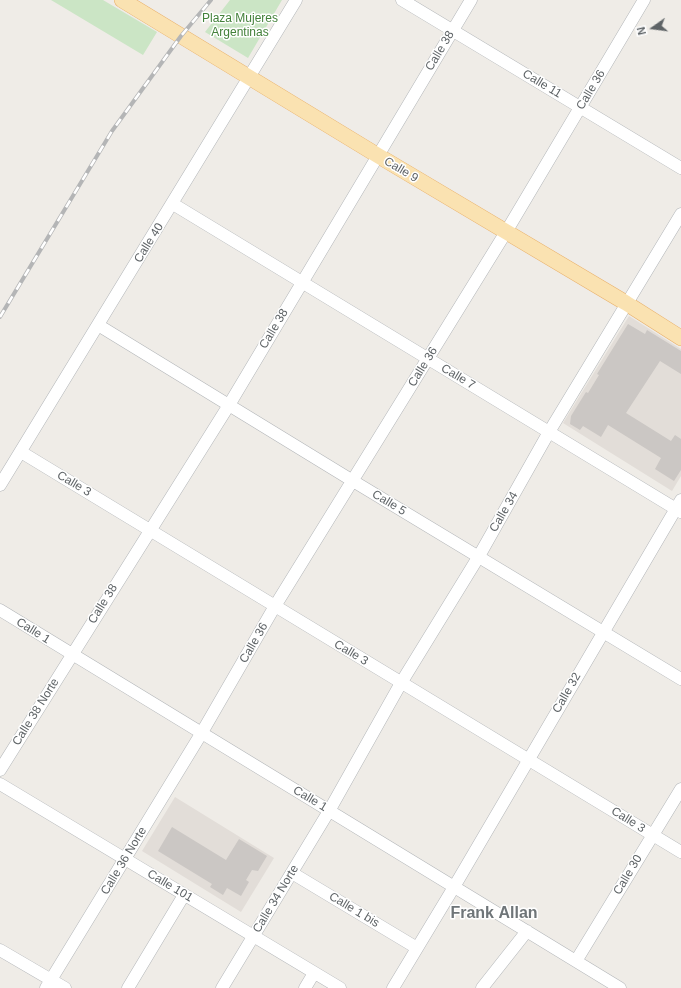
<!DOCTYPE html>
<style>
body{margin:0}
#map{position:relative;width:681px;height:988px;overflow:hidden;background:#efece7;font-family:Arial,sans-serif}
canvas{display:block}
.north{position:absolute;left:633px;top:8px;width:40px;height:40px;-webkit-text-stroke:3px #fff;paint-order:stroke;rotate:256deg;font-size:11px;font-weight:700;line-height:16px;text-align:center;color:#5e6366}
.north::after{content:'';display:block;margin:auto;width:14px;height:18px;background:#5e6366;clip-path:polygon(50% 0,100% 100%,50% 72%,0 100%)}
</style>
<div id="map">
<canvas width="681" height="988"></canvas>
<div class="north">N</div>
</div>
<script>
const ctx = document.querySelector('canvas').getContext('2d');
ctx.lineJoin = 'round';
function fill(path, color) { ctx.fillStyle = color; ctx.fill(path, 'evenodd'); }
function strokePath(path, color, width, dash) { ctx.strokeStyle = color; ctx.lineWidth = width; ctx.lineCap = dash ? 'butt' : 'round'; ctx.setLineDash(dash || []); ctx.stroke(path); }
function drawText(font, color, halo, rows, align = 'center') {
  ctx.font = font + ' Arial,sans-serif'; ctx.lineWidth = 3; ctx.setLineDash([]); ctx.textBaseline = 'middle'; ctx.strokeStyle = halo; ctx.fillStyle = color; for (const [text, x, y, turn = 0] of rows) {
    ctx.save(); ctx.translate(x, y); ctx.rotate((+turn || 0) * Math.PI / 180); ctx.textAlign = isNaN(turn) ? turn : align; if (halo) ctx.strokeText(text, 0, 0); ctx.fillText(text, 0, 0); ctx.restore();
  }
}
const education = new Path2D(`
 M629,316L681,349V476L672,491L563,423Z
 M175,797L274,858L241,912L142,851Z`);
const green = new Path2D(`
 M51,0H103L157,32L143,55Z
 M230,0H282L248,58L205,32Z`);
const building = new Path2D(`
 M628,324L645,334L647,330L681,351V374L660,361L626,413L671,441L675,435L681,439V470L674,481L655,469L661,458L608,425L601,437L583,426L580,430L570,424L571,416L586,392L588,393L599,375L597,374Z
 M172,827L226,860L239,839L267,856L258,871L252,870L246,880L249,882L241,896L227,888L223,895L210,887L212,884L158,851Z`);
const minor = new Path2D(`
 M402,0L681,168
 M173,204L681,512
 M98,325L353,481L681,679
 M21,452L681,852
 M0,485L296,0
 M0,610L620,988
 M0,770L229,405L471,0
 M0,784L340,988
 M292,873L417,948
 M0,950L65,988
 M576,961L681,789
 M46,988L201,734L275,606L506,232L644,0
 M128,988L184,895
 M222,988L329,811L401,683L479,556L549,432L681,214
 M305,988L314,973
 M393,988L454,887L681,500
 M482,988L527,931`);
const major = new Path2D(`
 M122,0L377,155L626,303L681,338`);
const rail = new Path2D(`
 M0,317L112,131L181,36L211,0`);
const parkNames = [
 ["Plaza Mujeres",240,19],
 ["Argentinas",240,33]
];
const streetNames = [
 ["Calle 38",440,51,-59],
 ["Calle 11",542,84,31],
 ["Calle 36",591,90,-59],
 ["Calle 9",401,170,31],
 ["Calle 40",149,243,-58],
 ["Calle 38",274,329,-59],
 ["Calle 36",423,367,-58],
 ["Calle 7",458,377,31],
 ["Calle 3",74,484,31],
 ["Calle 5",389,503,31],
 ["Calle 34",504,512,-60],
 ["Calle 38",103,604,-58],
 ["Calle 1",33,631,32],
 ["Calle 36",254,643,-60],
 ["Calle 3",351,653,31],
 ["Calle 32",567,693,-60],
 ["Calle 38 Norte",36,712,-58],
 ["Calle 1",310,799,31],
 ["Calle 3",628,820,32],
 ["Calle 36 Norte",124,861,-59],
 ["Calle 30",628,875,-59],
 ["Calle 101",170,886,31],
 ["Calle 34 Norte",276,899,-59],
 ["Calle 1 bis",354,910,31]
];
const districtNames = [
 ["Frank Allan",494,914]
];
fill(education, '#e2ddd8');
fill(green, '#cbe5c5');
fill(building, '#cbc7c4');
strokePath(minor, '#b2b5b8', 13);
strokePath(major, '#e8ae67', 16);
strokePath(minor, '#fff', 12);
strokePath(major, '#fae2b1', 15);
strokePath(rail, '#b4b5b6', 4);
strokePath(rail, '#fff', 2.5, [8]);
drawText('12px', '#43813a', '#fff', parkNames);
drawText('12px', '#5e6366', '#fff', streetNames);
drawText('bold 16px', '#6f7578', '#fff', districtNames);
</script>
